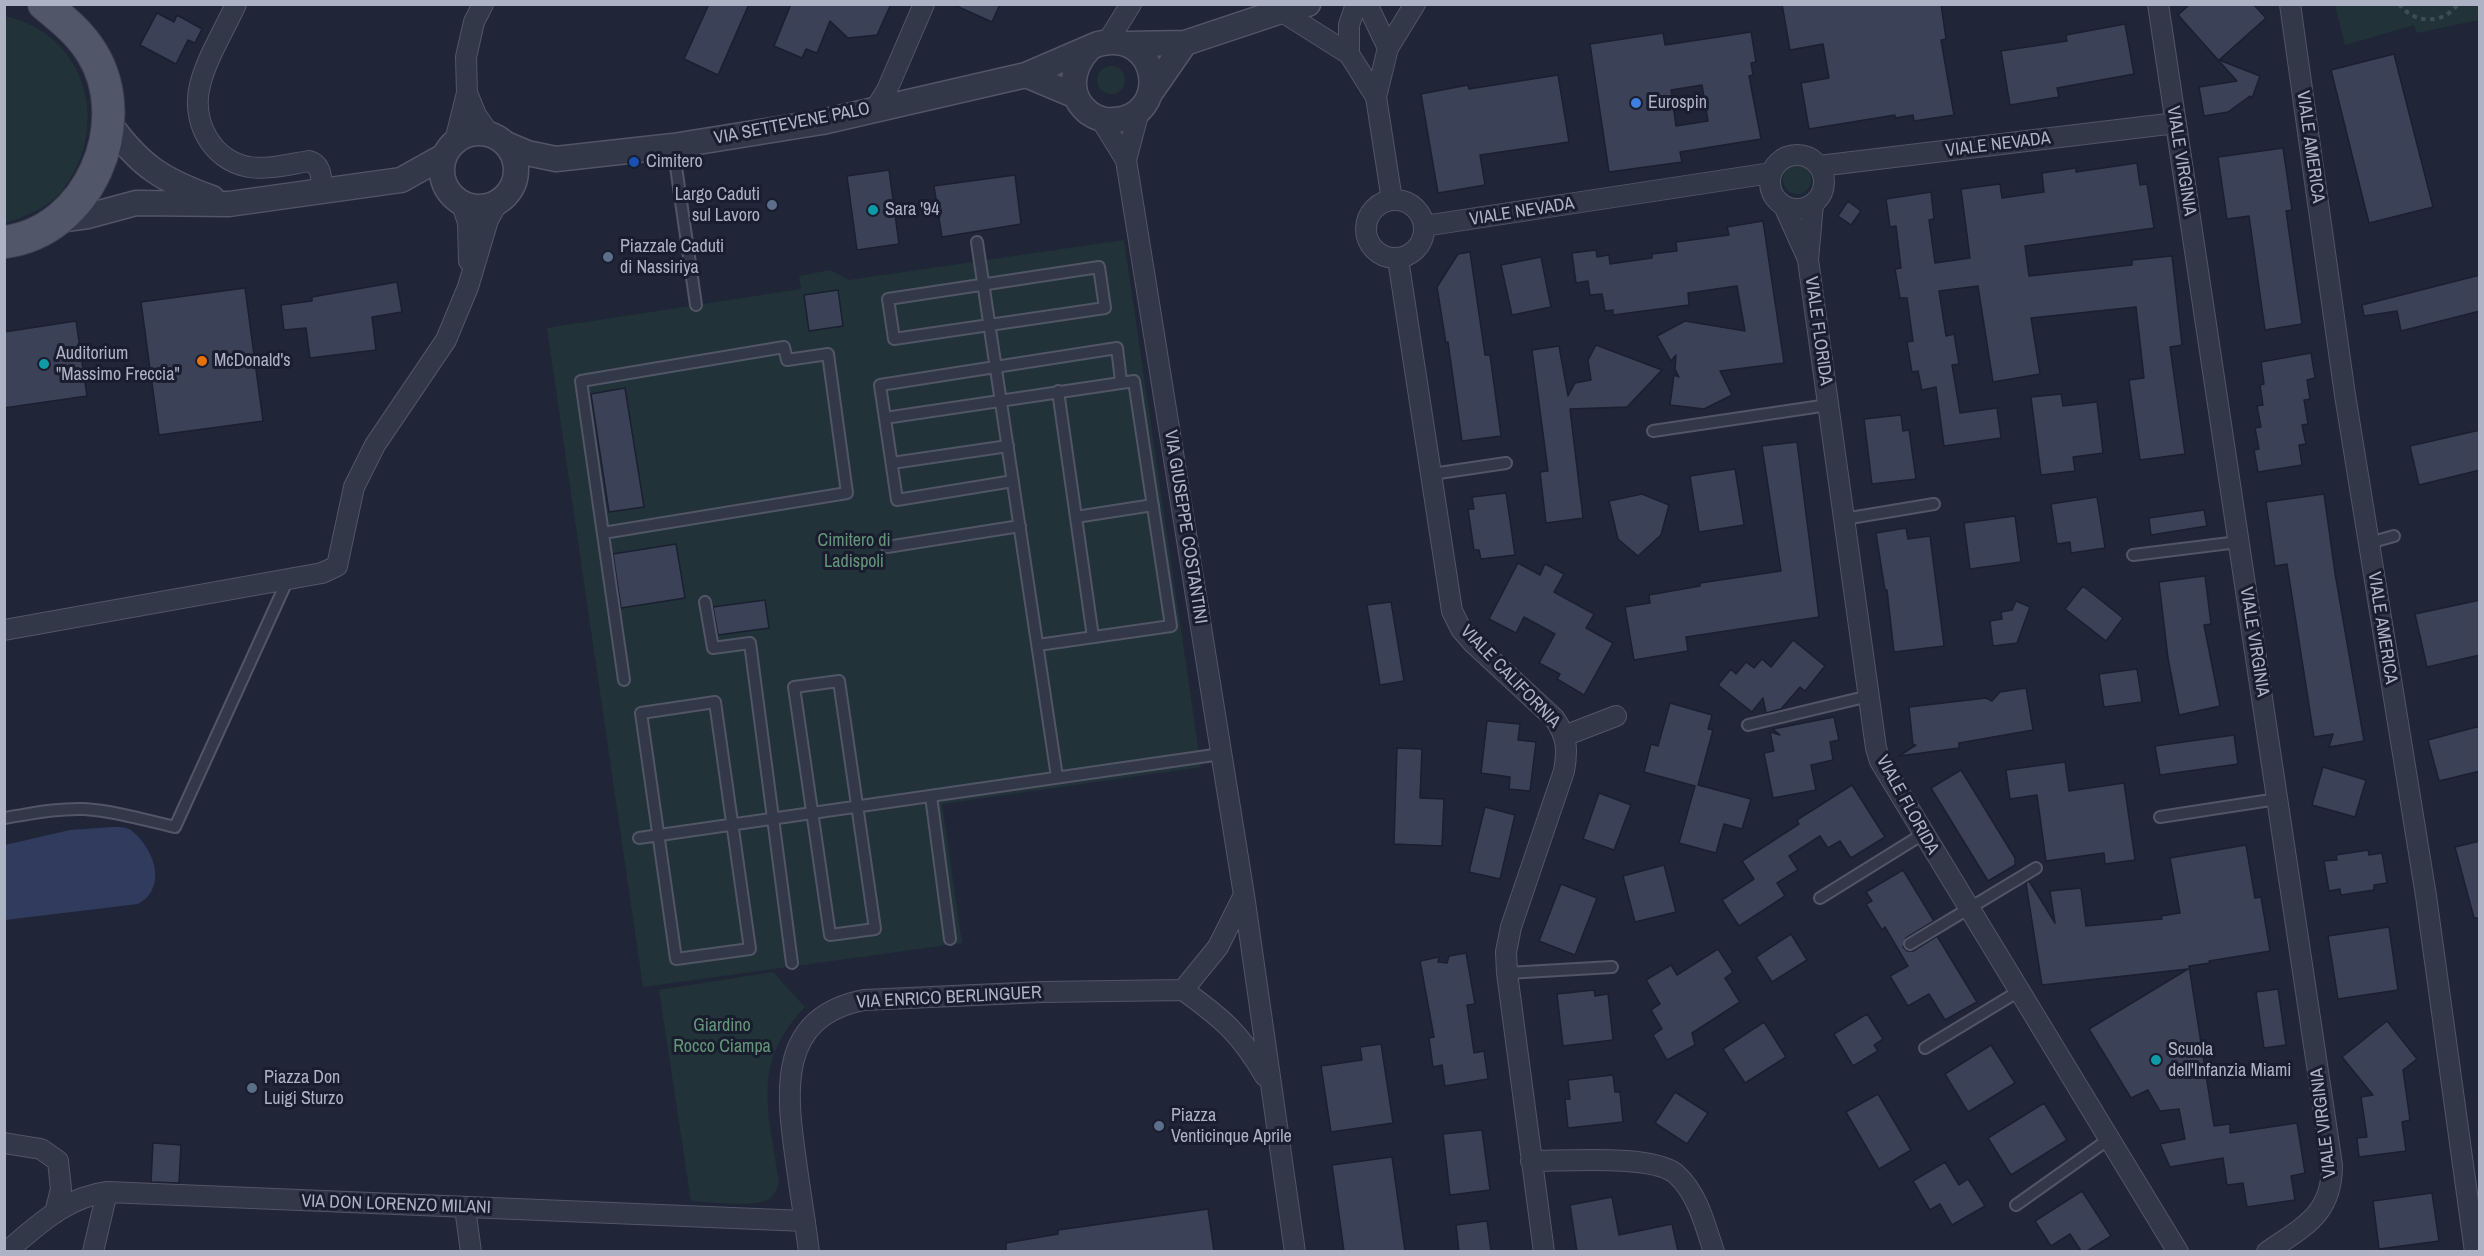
<!DOCTYPE html>
<style>
body{margin:0}
#map{position:relative;width:2484px;height:1256px;overflow:hidden;background:#202638;font-family:"Archivo Narrow",sans-serif}
canvas{display:block}
.frame{position:absolute;inset:0;border:6px solid #adb2c5;pointer-events:none}
</style>
<div id="map">
<canvas width="2484" height="1256"></canvas>
<div class="frame"></div>
</div>
<script>
const ctx = document.querySelector('canvas').getContext('2d');
ctx.lineJoin = 'round';
function fill(path, color) { ctx.fillStyle = color; ctx.fill(path, 'evenodd'); }
function strokePath(path, color, width, dash) { ctx.strokeStyle = color; ctx.lineWidth = width; ctx.lineCap = dash ? 'butt' : 'round'; ctx.setLineDash(dash || []); ctx.stroke(path); }
function drawText(font, color, halo, rows, align = 'center') {
  ctx.font = font + ' "Archivo Narrow",sans-serif'; ctx.lineWidth = 6; ctx.setLineDash([]); ctx.textBaseline = 'middle'; ctx.strokeStyle = halo; ctx.fillStyle = color; for (const [text, x, y, turn = 0] of rows) {
    ctx.save(); ctx.translate(x, y); ctx.rotate((+turn || 0) * Math.PI / 180); ctx.textAlign = isNaN(turn) ? turn : align; if (halo) ctx.strokeText(text, 0, 0); ctx.fillText(text, 0, 0); ctx.restore();
  }
}
const green = new Path2D(`
 M2335,5H2479V20L2417,33L2414,25L2345,45Z
 M4,16C88,33 113,130 60,193C46,209 24,217 5,223Z
 M1097 80a14 14 0 1 1 28 0a14 14 0 1 1-28 0Z
 M1783 180a14 14 0 1 1 28 0a14 14 0 1 1-28 0Z
 M1124,240L1201,767L942,804L962,943L643,987L547,328L801,289L799,276L830,270L849,280Z
 M773,972L805,1007C750,1064 769,1112 779,1182C777,1189 774,1197 767,1200C753,1207 708,1202 691,1201L659,990Z`);
const water = new Path2D(`
 M113,827C120,827 127,827 132,831C154,849 168,887 138,904L5,920V845L70,830Z`);
const building = new Path2D(`
 M709,4H749L718,75L684,59Z
 M791,4H891L877,35L848,38L830,21L817,53L806,49L802,58L774,46Z
 M952,4H1000L992,22Z
 M1782,4H1941L1946,39L1941,40L1954,115L1914,121L1913,115L1895,118V115L1809,129L1801,83L1829,78L1823,44L1790,50Z
 M2190,4H2253L2266,18L2219,60L2260,76L2252,98L2250,96L2228,112L2204,116L2199,87L2237,81L2178,15Z
 M157,13L174,22L177,15L202,29L195,43L188,40L176,64L140,45Z
 M2125,24L2134,74L2057,88L2059,97L2010,105L2001,51L2067,41L2066,35Z
 M1751,32L1756,62L1751,63L1753,75L1749,76L1761,139L1680,152L1682,162L1609,172L1590,44L1663,33L1665,45ZM1702,85L1708,121L1676,126L1671,90Z
 M2394,54L2433,207L2369,223L2331,70Z
 M1558,75L1569,142L1480,155L1485,185L1438,193L1421,94L1468,85L1469,89Z
 M2283,148L2292,210L2286,211L2302,324L2265,330L2249,216L2227,219L2218,157Z
 M2137,163L2140,185L2147,184L2154,228L2025,246L2029,276L2132,265V260L2172,256L2182,345L2170,347L2185,454L2140,460L2129,380L2144,378L2136,307L2031,318L2040,374L1993,382L1978,286L1939,291L1946,336L1954,334L1959,364L1952,365L1960,413L1997,408L2001,438L1944,446L1936,387L1922,390L1918,371L1912,372L1907,342L1913,341L1907,298H1900L1895,269L1901,268L1896,226L1890,227L1886,199L1931,192L1934,219L1929,220L1935,263L1970,258L1961,189L2000,184L2002,198L2044,192L2042,173L2076,168V172Z
 M889,170L899,244L857,250L847,176Z
 M1015,175L1021,224L942,237L934,186Z
 M1848,201L1861,211L1851,225L1838,216Z
 M1763,221L1784,363L1720,371L1732,395L1704,409L1670,405L1674,375L1679,377L1675,369L1676,355L1671,361L1657,336L1685,321L1745,331L1737,286L1688,293L1689,305L1613,315V310L1605,311L1602,294L1590,295L1588,281L1576,283L1572,253L1596,250L1597,257L1609,255L1610,264L1652,258V254L1677,251L1676,242L1729,235L1727,227Z
 M1470,252L1485,355H1490L1501,436L1462,441L1448,342L1446,343L1437,287L1458,254Z
 M1541,257L1551,307L1512,315L1501,265Z
 M2480,275V311L2401,331L2397,311L2364,316L2362,305Z
 M397,282L402,312L372,317L376,350L310,358L306,328L284,330L281,305L312,301V297Z
 M245,288L263,421L159,435L141,302Z
 M838,290L843,326L809,331L804,295Z
 M76,321L87,396L4,408V332Z
 M1596,345L1662,370L1627,407L1570,409L1583,518L1546,523L1540,472L1548,471L1532,350L1559,346L1568,396L1575,383L1591,380L1588,360Z
 M2311,353L2315,378L2307,380L2310,399L2304,400L2308,424L2302,425L2306,444L2299,445L2302,465L2258,472L2254,450L2259,449L2255,428L2261,427L2257,406L2263,405L2260,385L2264,384L2261,362Z
 M625,388L644,507L609,512L591,394Z
 M2061,394L2063,406L2097,402L2103,453L2073,457L2075,471L2041,475L2031,397Z
 M1901,415L1903,431L1909,430L1916,479L1872,484L1864,419Z
 M2480,430V470L2419,485L2410,446Z
 M1797,442L1819,617L1686,637L1688,651L1634,660L1625,607L1650,603L1649,595L1700,586V583L1781,571L1762,446Z
 M1735,469L1744,525L1699,532L1690,476Z
 M1506,493L1515,555L1481,559L1479,550H1474L1468,509H1474L1472,497Z
 M1642,494L1669,505L1661,535L1638,556L1618,539L1609,501Z
 M2324,494L2335,573L2364,741L2329,747L2333,734L2314,737L2287,564L2275,566L2266,502Z
 M2097,497L2105,548L2071,553L2070,542L2057,544L2051,504Z
 M2204,510L2207,526L2151,535L2149,518Z
 M2015,516L2021,562L1970,569L1964,523Z
 M1906,528L1908,539L1930,536L1944,646L1894,652L1887,590H1885L1876,533Z
 M676,544L685,598L621,608L613,554Z
 M1518,563L1540,575L1545,564L1564,574L1554,592L1594,614L1586,628L1613,643L1584,695L1557,679L1560,674L1539,663L1555,634L1524,617L1516,633L1489,619Z
 M2205,576L2211,624L2204,625L2220,706L2179,715L2168,658L2159,582Z
 M2083,586L2123,618L2106,641L2065,609Z
 M765,600L769,628L718,635L713,607Z
 M2480,600V655L2427,667L2415,614Z
 M2016,601L2030,607L2017,643L1993,646L1990,621L2002,619L2001,612L2012,610Z
 M1391,602L1404,681L1380,685L1367,605Z
 M1793,640L1825,666L1805,691L1800,687L1781,709L1766,713L1763,698L1752,712L1718,685L1731,669L1736,674L1746,662L1754,668L1762,659L1771,667Z
 M2137,669L2142,702L2104,707L2099,674Z
 M2026,688L2033,730L1959,743V748L1899,756L1916,745H1913L1909,707L1986,698L1992,701L2000,692Z
 M1670,703L1712,715L1708,729L1713,730L1698,785L1751,799L1742,829L1724,824L1716,853L1679,843L1695,786L1644,772L1651,744L1658,746Z
 M1834,717L1839,740L1830,742L1833,760L1811,765L1816,790L1773,798L1764,753L1774,751L1770,732L1780,735L1773,729Z
 M1487,721L1520,724L1518,740L1536,742L1530,791L1509,789L1510,777L1481,773Z
 M2480,726V771L2439,781L2428,740Z
 M2234,735L2238,764L2160,775L2155,746Z
 M1397,748L1422,749L1420,798L1444,799L1442,846L1394,844Z
 M2065,762L2069,791L2124,783L2135,860L2105,864L2104,853L2046,861L2037,795L2010,799L2006,770Z
 M2323,767L2366,780L2355,817L2312,805Z
 M1961,770L2015,858V865L1988,881L1931,788Z
 M1852,785L1885,837L1851,858L1840,841L1828,848L1820,836L1789,856L1798,870L1777,883L1785,896L1739,926L1722,900L1754,879L1742,861L1799,824L1797,820Z
 M1599,793L1631,805L1614,850L1583,839Z
 M1485,807L1515,815L1500,879L1469,872Z
 M2480,841V918H2474L2455,847Z
 M2246,845L2255,898L2261,897L2270,951L2209,961L2210,963L2189,966L2214,1126L2230,1124V1133L2297,1123L2305,1173L2291,1176L2295,1200L2247,1207L2243,1183L2227,1185L2223,1158L2170,1167L2160,1144L2185,1139L2179,1109L2160,1111L2148,1090L2131,1098L2089,1029L2188,969L2042,985L2026,883L2029,881L2055,923L2050,891L2081,888L2086,926L2162,919L2161,916L2180,913L2170,858Z
 M2368,850L2369,855L2382,853L2387,883L2374,885V890L2341,895L2340,889L2329,891L2324,861L2337,860L2336,855Z
 M1664,865L1676,912L1635,922L1623,876Z
 M1903,870L1934,921L1906,938L1903,947L1907,951H1913L1937,936L1977,1002L1945,1020L1929,994L1908,1006L1890,976L1908,966L1885,927L1882,930L1866,904L1872,901L1866,892Z
 M1561,884L1597,898L1575,955L1539,941Z
 M2389,927L2398,990L2338,999L2328,936Z
 M1791,934L1807,960L1772,982L1756,957Z
 M1718,949L1733,972L1725,978L1740,1002L1692,1033L1695,1045L1667,1060L1653,1035L1662,1029L1651,1010L1660,1004L1646,980L1671,965L1677,975Z
 M1466,953L1475,1004L1467,1005L1474,1053L1484,1051L1488,1079L1445,1086L1442,1065L1433,1067L1429,1038L1434,1037L1420,961L1439,957L1438,962L1447,963L1449,956Z
 M2278,989L2286,1045L2264,1048L2256,992Z
 M1594,990L1595,996L1608,994L1613,1040L1563,1046L1557,994Z
 M1867,1014L1883,1039L1874,1045L1878,1051L1853,1066L1834,1034Z
 M2387,1021L2417,1059L2403,1070L2410,1120L2402,1122L2406,1151L2359,1157L2357,1138L2367,1137L2361,1097L2373,1095L2342,1057Z
 M1764,1022L1786,1057L1745,1083L1723,1049Z
 M1381,1044L1393,1123L1331,1132L1321,1066L1362,1060L1360,1047Z
 M1991,1045L2015,1083L1968,1112L1945,1074Z
 M1613,1075L1615,1092H1620L1623,1122L1568,1128L1565,1099H1570L1568,1080Z
 M1675,1092L1708,1113L1687,1144L1655,1123Z
 M1878,1094L1911,1150L1879,1169L1846,1112Z
 M2044,1103L2067,1140L2011,1175L1988,1138Z
 M1482,1130L1490,1190L1450,1195L1443,1134Z
 M153,1143L181,1145L179,1183L151,1182Z
 M1392,1157L1405,1251H1344L1332,1165Z
 M1945,1162L1959,1185L1968,1179L1985,1206L1952,1225L1940,1204L1930,1210L1913,1181Z
 M2082,1191L2111,1236L2087,1251H2081L2070,1234L2051,1246L2035,1221Z
 M2432,1193L2439,1241L2379,1249L2373,1201Z
 M1612,1197L1619,1235L1672,1224L1678,1251H1577L1570,1205Z
 M1208,1209L1214,1251H1006V1243L1058,1234V1230Z
 M1487,1221L1491,1251H1459L1456,1225Z`);
const path = new Path2D(`
 M2399,4C2414,24 2443,25 2458,4`);
const service = new Path2D(`
 M673,146L696,305
 M977,242L1057,777
 M1099,267L1105,308L894,339L888,299Z
 M1058,391L1093,637
 M885,418L1134,381L1171,626L1038,645
 M1653,431L1828,405
 M892,463L1008,446
 M1432,474L1506,463
 M1013,481L897,500L880,385L1117,348L1121,381
 M1076,517L1153,505
 M1844,519L1934,504
 M603,533L847,493L828,354L787,360L784,347L581,381L624,680
 M2369,543L2394,536
 M887,547L1020,526
 M2133,555L2238,542
 M705,602L713,648L750,643L792,963
 M839,681L875,929L830,935L794,687Z
 M715,702L750,949L676,959L641,713Z
 M1748,725L1869,696
 M931,796L950,939
 M2160,817L2277,799
 M4,818C30,814 57,808 84,809C115,811 145,820 175,827L288,579
 M639,838L1221,754
 M1820,898L1923,834
 M1910,944L2036,868
 M1507,973L1612,967
 M1925,1048L2019,991
 M2016,1205L2109,1139`);
const minor = new Path2D(`
 M236,4C224,31 207,57 200,85C191,121 211,160 249,167C268,170 290,164 309,161C322,164 321,179 323,191
 M1367,4L1388,48
 M2158,4L2332,1165C2332,1215 2304,1226 2267,1252
 M2290,4L2345,395L2426,896L2475,1252
 M1281,11L1349,54L1376,97
 M1108,41L1131,4
 M1349,54V25L1356,4
 M467,93L476,115L489,134
 M876,108L887,90L924,4
 M1100,118L1126,160L1244,895L1295,1252
 M455,141L467,93L466,57L474,22L483,4
 M1770 182a27 27 0 1 1 54 0a27 27 0 1 1-54 0Z
 M1126,160L1139,111
 M1819,166L2176,123
 M1366 229a29 29 0 1 1 58 0a29 29 0 1 1-58 0Z
 M1392,200L1376,97L1388,48L1415,4
 M462,204L468,223L469,261
 M1813,204L1808,260L1876,748L1880,761L2178,1252
 M1784,206L1807,257
 M1424,226L1771,173
 M1398,259L1452,611L1461,629L1473,643L1554,718C1567,736 1568,750 1564,771L1511,927L1506,952L1507,973L1544,1252
 M4,630L322,573L337,566L354,487L375,445L446,340L468,287L488,220L498,202
 M1564,736L1616,716
 M1183,990C1223,1019 1240,1033 1265,1076
 M1183,990L1218,947L1244,895
 M4,1143L41,1149L58,1161L61,1189L55,1213
 M1531,1161C1564,1161 1653,1154 1676,1174C1698,1194 1705,1225 1714,1252
 M465,1208L471,1252
 M6,1252C37,1226 66,1197 107,1192L805,1221
 M93,1252L107,1192
 M809,1252C805,1221 800,1191 796,1161C786,1091 777,1017 864,1000L1042,992L1183,990`);
const tertiary = new Path2D(`
 M1127,44L1185,43L1281,11L1308,4
 M1026,75L1076,96
 M1151,92L1185,43
 M109,123C140,166 162,180 212,198
 M442 170a37 37 0 1 1 74 0a37 37 0 1 1-74 0Z
 M506,144L527,153L556,159L673,146L822,122L1026,75L1098,44C1162,28 1170,118 1114,120C1106,121 1096,118 1089,113C1066,95 1072,67 1089,49
 M58,220L88,216L136,203L229,204L401,180L444,156`);
const primary = new Path2D(`
 M4,242C89,232 135,123 92,53C79,32 62,19 44,4`);
const markers = [
 [1636,103,6,"#3f7fe0"],
 [634,162,6,"#1a4fb4"],
 [772,205,6,"#5c6f8a"],
 [873,210,6,"#0f9aa8"],
 [608,257,6,"#5c6f8a"],
 [202,361,6,"#e8710a"],
 [44,364,6,"#0f9aa8"],
 [2156,1060,6,"#0f9aa8"],
 [252,1088,6,"#5c6f8a"],
 [1159,1126,6,"#5c6f8a"]
];
const poiNames = [
 ["Eurospin",1648,103],
 ["Cimitero",646,162],
 ["Largo Caduti",760,195,"right"],
 ["sul Lavoro",760,216,"right"],
 ["Sara '94",885,210],
 ["Piazzale Caduti",620,247],
 ["di Nassiriya",620,268],
 ["Auditorium",56,354],
 ["\"Massimo Freccia\"",56,375],
 ["McDonald's",214,361],
 ["Scuola",2168,1050],
 ["dell'Infanzia Miami",2168,1071],
 ["Piazza Don",264,1078],
 ["Luigi Sturzo",264,1099],
 ["Piazza",1171,1116],
 ["Venticinque Aprile",1171,1137]
];
const streetNames = [
 ["VIA SETTEVENE PALO",792,124,-11],
 ["VIALE NEVADA",1998,145,-7],
 ["VIALE AMERICA",2310,147,82],
 ["VIALE VIRGINIA",2181,161,81],
 ["VIALE NEVADA",1522,212,-9],
 ["VIALE FLORIDA",1818,331,82],
 ["VIA GIUSEPPE COSTANTINI",1185,527,81],
 ["VIALE AMERICA",2382,628,81],
 ["VIALE VIRGINIA",2254,642,81],
 ["VIALE CALIFORNIA",1510,677,46],
 ["VIALE FLORIDA",1907,805,61],
 ["VIA ENRICO BERLINGUER",949,998,-3],
 ["VIALE VIRGINIA",2324,1123,-97],
 ["VIA DON LORENZO MILANI",396,1205,2]
];
const parkNames = [
 ["Cimitero di",854,541],
 ["Ladispoli",854,562],
 ["Giardino",722,1026],
 ["Rocco Ciampa",722,1047]
];
fill(green, '#213239');
fill(water, '#313b5e');
fill(building, '#3b4258');
strokePath(building, '#1b1f2f', 1.5);
strokePath(service, '#515566', 14);
strokePath(minor, '#515566', 22);
strokePath(tertiary, '#515566', 27);
strokePath(primary, '#3d4152', 34);
strokePath(path, '#3c4e54', 4, [4.5, 4.5]);
strokePath(service, '#333849', 10);
strokePath(minor, '#333849', 20);
strokePath(tertiary, '#333849', 24);
strokePath(primary, '#515769', 32);
for (const [x, y, r, color] of markers) { const dot = new Path2D(); dot.arc(x, y, r, 0, 2 * Math.PI); ctx.fillStyle = color; ctx.fill(dot); strokePath(dot, '#191d2d', 2); }
drawText('18px', '#adb2c5', '#191d2d', poiNames, 'left');
drawText('18px', '#adb2c5', '#191d2d', streetNames);
drawText('18px', '#649679', '#191d2d', parkNames);
</script>
